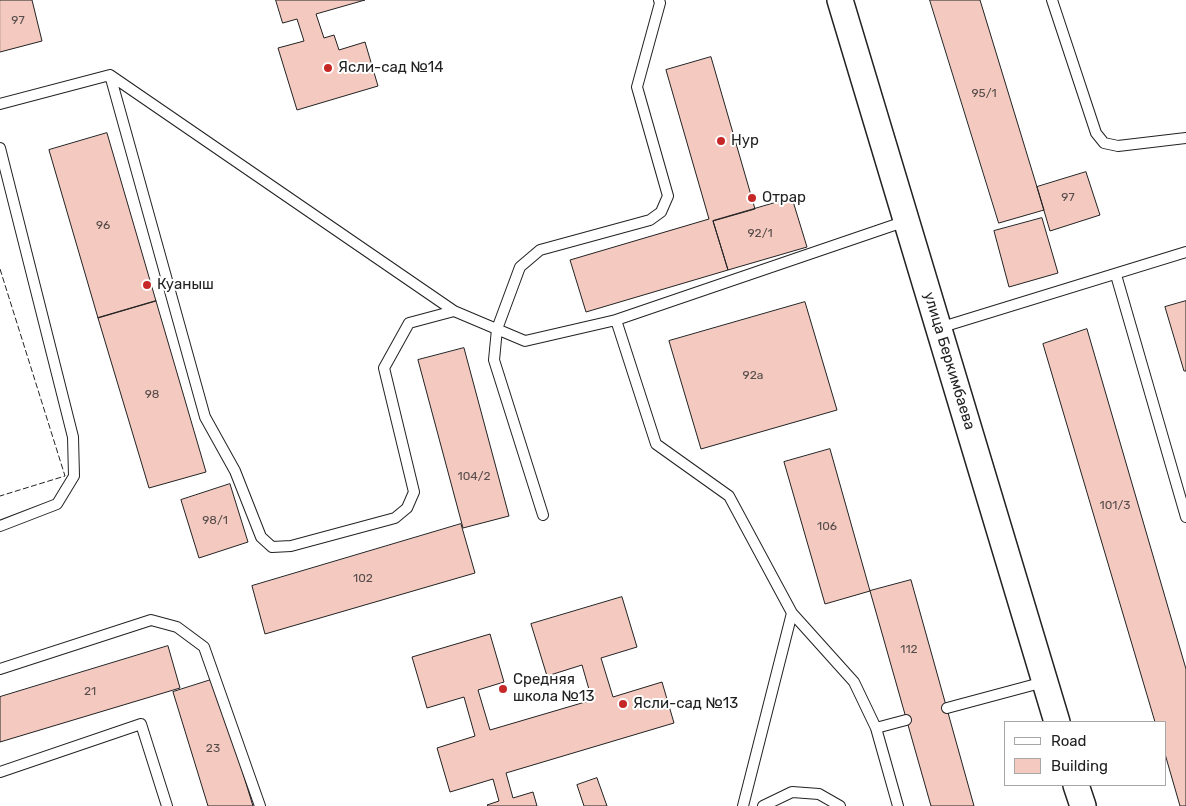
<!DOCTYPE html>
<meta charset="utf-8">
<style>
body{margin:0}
#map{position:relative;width:1186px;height:806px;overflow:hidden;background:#fff;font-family:Rubik,sans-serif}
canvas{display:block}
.legend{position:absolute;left:1004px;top:721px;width:162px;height:65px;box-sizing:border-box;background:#fff;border:1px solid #a7a7a7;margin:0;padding:6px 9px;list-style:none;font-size:15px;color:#222}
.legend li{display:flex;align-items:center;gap:10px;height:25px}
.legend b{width:25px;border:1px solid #a7a7a7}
</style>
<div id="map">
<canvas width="1186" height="806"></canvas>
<ul class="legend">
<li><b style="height:6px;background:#fff"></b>Road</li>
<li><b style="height:14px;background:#f3c9c0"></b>Building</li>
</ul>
</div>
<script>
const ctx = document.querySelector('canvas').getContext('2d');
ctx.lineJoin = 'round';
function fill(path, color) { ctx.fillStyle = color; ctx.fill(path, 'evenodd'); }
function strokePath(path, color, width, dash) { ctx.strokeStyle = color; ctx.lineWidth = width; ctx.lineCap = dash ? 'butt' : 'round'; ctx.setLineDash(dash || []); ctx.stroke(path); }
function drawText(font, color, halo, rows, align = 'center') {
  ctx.font = font + ' Rubik,sans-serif'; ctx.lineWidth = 4; ctx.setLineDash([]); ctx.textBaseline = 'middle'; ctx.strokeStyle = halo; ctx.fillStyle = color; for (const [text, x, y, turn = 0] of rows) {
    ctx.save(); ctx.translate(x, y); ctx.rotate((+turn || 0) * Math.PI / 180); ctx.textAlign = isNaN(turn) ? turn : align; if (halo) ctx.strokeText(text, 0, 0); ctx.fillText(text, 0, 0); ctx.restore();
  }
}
const building = new Path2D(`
 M0,0H32L42,41L0,52Z
 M276,0H365L316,14L324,38L334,35L339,50L365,42L378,86L297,110L278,48L304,41L297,19L283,23Z
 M930,0H980L1044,210L999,223Z
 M711,57L755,209L713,221L728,270L586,312L570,260L709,219L666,70Z
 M107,133L156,301L98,318L49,150Z
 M1086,172L1100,215L1050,231L1037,187Z
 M792,198L807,247L728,270L713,221Z
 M1042,218L1058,273L1009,287L994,231Z
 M156,301L206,472L149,488L98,318Z
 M1186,301V371H1184L1165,307Z
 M805,302L837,410L701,449L669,341Z
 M1087,329L1186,669V806H1180L1165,754V722H1155L1043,344Z
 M464,348L509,516L463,528L418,360Z
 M830,449L870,591L825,604L784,462Z
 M230,484L248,542L199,558L181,500Z
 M461,524L475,573L265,634L252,586Z
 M911,580L974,806H931L870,591Z
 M622,597L637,647L601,658L613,697L662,682L674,723L506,773L513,798L533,792L537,806H488L487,805L499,801L493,779L450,792L437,748L475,736L464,697L427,708L412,657L490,634L504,682L478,690L490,730L592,700L582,665L547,676L531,624Z
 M168,646L180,688L0,742V697Z
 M214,679L253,806H208L173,692Z
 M597,778L607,806H584L577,785Z`);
const service = new Path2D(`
 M1052,0L1096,133L1104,143L1118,146L1186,138
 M0,104L110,75
 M0,148L73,437L74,476L57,504L0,526
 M906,221L616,320L656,444L729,496L792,613L854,682L876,728L906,720
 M1116,275L1186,517
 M454,311L409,323L384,368L414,492L407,508L395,518L291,546L272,547L261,537L235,471L205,417L110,75L454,311L525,341L616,320
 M939,328L1186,252
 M543,515L494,360L497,329L520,267L540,250L650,220L661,212L668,196L637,87L660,3L659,0
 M0,669L151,620L177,627L204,647L260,806
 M947,708L1044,682
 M876,728L898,806
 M0,772L141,724L167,806
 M743,806L792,613
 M763,806L792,792L819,794L840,806`);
const tertiary = new Path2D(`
 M840,0L1057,722
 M1076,785L1083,806`);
const fence = new Path2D(`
 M0,269L65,476L0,496`);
const markers = [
 [328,68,5,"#c62828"],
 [721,141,5,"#c62828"],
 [752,198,5,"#c62828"],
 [147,285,5,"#c62828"],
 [503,689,5,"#c62828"],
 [623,704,5,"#c62828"]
];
const numberNames = [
 ["97",18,21],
 ["95/1",984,94],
 ["97",1068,198],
 ["96",103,226],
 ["92/1",760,234],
 ["92а",753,376],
 ["98",152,395],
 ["104/2",474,477],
 ["101/3",1115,506],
 ["98/1",215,521],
 ["106",827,527],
 ["102",363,579],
 ["112",909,650],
 ["21",90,692],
 ["23",213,749]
];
const poiNames = [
 ["Ясли-сад №14",338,68],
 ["Нур",731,141],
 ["Отрар",762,198],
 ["Куаныш",157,285],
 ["Средняя",513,680],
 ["школа №13",513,697],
 ["Ясли-сад №13",633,704]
];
const streetNames = [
 ["улица Беркимбаева",949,361,73]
];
fill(building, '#f3c9c0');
strokePath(building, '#222', 1);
strokePath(service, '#222', 12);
strokePath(tertiary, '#222', 28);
strokePath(service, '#fff', 10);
strokePath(tertiary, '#fff', 25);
strokePath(fence, '#222', 1, [6, 2.5]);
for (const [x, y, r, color] of markers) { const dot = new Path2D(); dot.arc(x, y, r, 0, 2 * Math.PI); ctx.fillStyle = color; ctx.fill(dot); strokePath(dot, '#fff', 2); }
drawText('12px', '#564c4a', null, numberNames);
drawText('15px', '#222', '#fff', poiNames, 'left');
drawText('15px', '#222', '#fff', streetNames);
</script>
